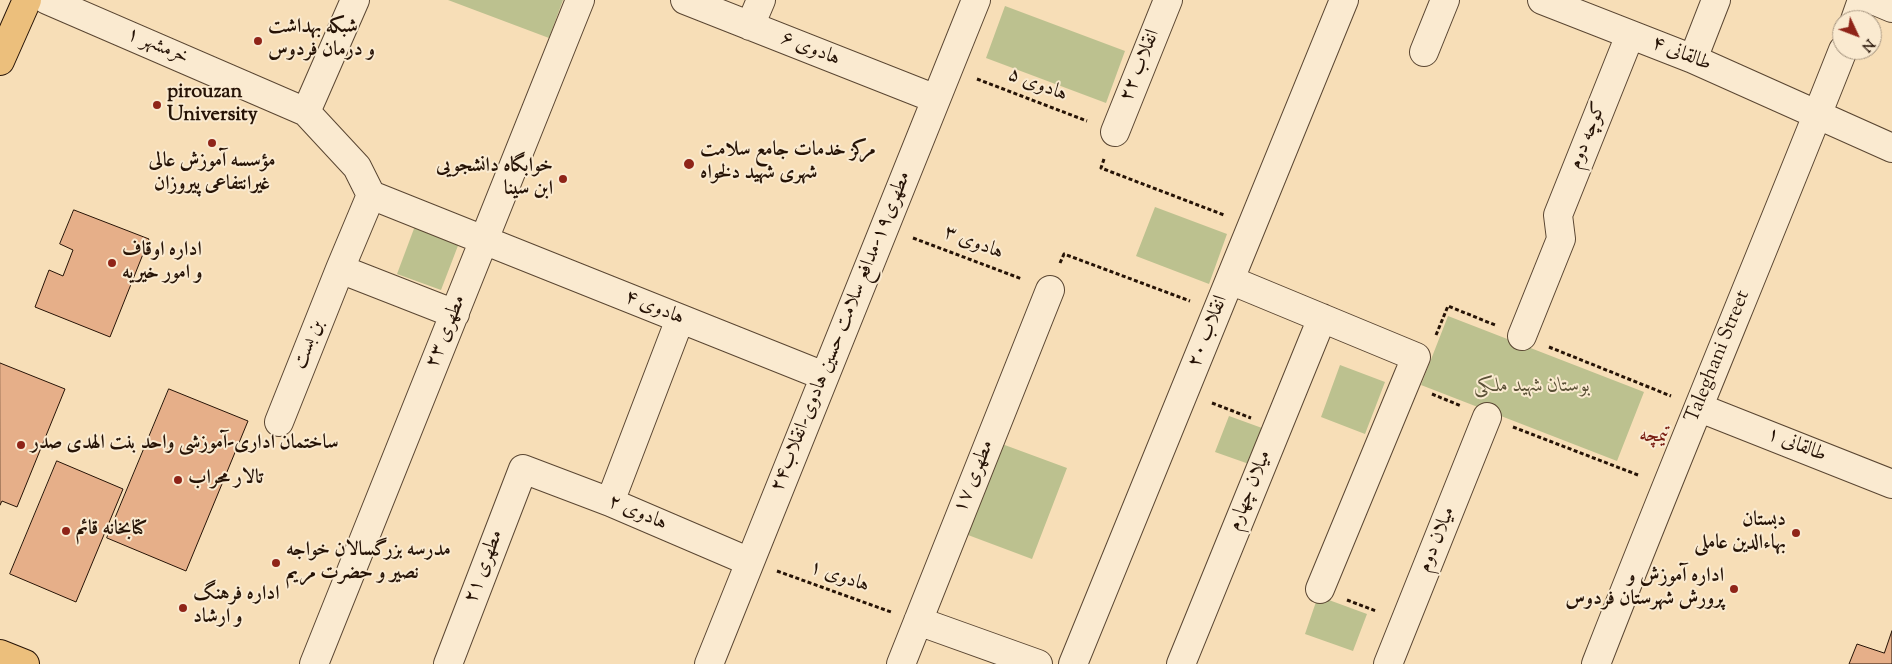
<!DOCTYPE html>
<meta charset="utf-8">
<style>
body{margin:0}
#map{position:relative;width:1892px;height:664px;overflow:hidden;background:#f7deb7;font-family:"Sorts Mill Goudy",serif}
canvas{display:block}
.north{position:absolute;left:1832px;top:10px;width:50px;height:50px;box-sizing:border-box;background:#faead0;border:1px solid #a5947f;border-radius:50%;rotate:133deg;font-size:14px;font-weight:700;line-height:20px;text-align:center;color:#261306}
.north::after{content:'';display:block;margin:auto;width:18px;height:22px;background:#8f2418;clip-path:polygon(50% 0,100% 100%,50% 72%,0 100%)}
</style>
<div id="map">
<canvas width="1892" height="664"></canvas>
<div class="north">N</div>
</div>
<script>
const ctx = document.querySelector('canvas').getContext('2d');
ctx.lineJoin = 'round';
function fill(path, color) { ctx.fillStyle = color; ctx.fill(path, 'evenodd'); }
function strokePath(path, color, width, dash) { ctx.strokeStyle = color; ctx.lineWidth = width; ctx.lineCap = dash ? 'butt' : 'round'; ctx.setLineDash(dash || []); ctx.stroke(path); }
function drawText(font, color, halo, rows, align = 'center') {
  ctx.font = font + ' "Sorts Mill Goudy",Amiri,serif'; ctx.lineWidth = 4; ctx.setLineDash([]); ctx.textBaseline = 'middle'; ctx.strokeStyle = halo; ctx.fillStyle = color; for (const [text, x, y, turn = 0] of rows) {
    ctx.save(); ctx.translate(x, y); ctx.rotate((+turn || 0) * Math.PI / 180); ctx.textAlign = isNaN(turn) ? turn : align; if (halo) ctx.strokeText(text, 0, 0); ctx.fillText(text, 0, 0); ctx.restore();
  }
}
const green = new Path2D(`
 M448,0H563L549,38Z
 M1005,6L1125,51L1106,103L986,58Z
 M1155,207L1227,234L1209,284L1136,256Z
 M415,226L459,243L441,290L397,274Z
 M1448,316L1644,392L1617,461L1421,385Z
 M1340,365L1385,382L1365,434L1321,417Z
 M1229,416L1262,428L1249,464L1215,452Z
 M1002,444L1067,468L1032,559L968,535Z
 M1318,596L1367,614L1353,651L1305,634Z`);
const building = new Path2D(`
 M74,210L149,239L110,337L35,307L49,270L63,276L73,250L60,244Z
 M0,363L65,389L17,507L2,501L0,505Z
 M169,389L248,421L186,571L107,538Z
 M57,461L123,489L76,602L10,574Z
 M1892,631V664H1849L1857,644L1884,653Z`);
const path = new Path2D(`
 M977,79L1087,121
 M1104,159L1101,168L1224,215
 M913,238L1022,279
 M1060,263L1064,254L1190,301
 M1436,335L1448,306L1495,325
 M1549,347L1671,396
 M1432,394L1461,406
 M1212,403L1251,418
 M1513,427L1638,475
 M777,571L891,612
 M1347,600L1376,611`);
const minor = new Path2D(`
 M47,0L306,112L357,167L371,195
 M685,0L936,99
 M1542,0L1693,59L1892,148
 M1873,0L1892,8
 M1855,20L1862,0
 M750,26L761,0
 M1424,52L1445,0
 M1693,59L1716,0
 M306,112L355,0
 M1115,132L1168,0
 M1230,280L1416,357L1320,589
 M455,314L340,269L371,195L824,376
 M1522,336L1561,239L1558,215L1630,35
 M1700,408L1892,484
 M279,422L340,269
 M610,502L680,319
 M918,621L1038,664
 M314,664L580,0
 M448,664L523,469L610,502L750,562
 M709,664L976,0
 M901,664L1050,290
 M1073,664L1344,0
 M1181,664L1322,318
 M1388,664L1487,417
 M1596,664C1676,458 1762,255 1843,50`);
const major = new Path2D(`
 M0,61L27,0
 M0,654L25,664`);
const markers = [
 [258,41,5,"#8f2418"],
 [157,105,5,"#8f2418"],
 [212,143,5,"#8f2418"],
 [689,164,6,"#8f2418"],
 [563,179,5,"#8f2418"],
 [112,263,5,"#8f2418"],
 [21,445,5,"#8f2418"],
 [178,480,5,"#8f2418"],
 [66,531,5,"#8f2418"],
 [1796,533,5,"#8f2418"],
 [276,563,5,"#8f2418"],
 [1734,589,5,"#8f2418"],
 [183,608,5,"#8f2418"]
];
const poiNames = [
 ["شبکه بهداشت",268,29],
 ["و درمان فردوس",268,52],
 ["pirouzan",167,94],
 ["University",167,117],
 ["مرکز خدمات جامع سلامت",700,152],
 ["شهری شهید دلخواه",700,175],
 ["مؤسسه آموزش عالی",212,163,"center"],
 ["غیرانتفاعی پیروزان",212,186,"center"],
 ["خوابگاه دانشجویی",553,168,"right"],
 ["ابن سینا",553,191,"right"],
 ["اداره اوقاف",122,252],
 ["و امور خیریه",122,275],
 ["ساختمان اداری-آموزشی واحد بنت الهدی صدر",31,445],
 ["تالار محراب",188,480],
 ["دبستان",1786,522,"right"],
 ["بهاءالدین عاملی",1786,545,"right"],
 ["کتابخانه قائم",76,531],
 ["مدرسه بزرگسالان خواجه",286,552],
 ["نصیر و حضرت مریم",286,575],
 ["اداره آموزش و",1724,578,"right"],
 ["پرورش شهرستان فردوس",1724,601,"right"],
 ["اداره فرهنگ",193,596],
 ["و ارشاد",193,619]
];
const streetNames = [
 ["خرمشهر ۱",157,47,23],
 ["هادوی ۶",810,50,22],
 ["طالقانی ۴",1681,55,22],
 ["انقلاب ۲۲",1141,66,-68],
 ["هادوی ۵",1037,86,21],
 ["کوچه دوم",1589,136,-68],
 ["هادوی ۳",973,244,21],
 ["هادوی ۴",654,309,22],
 ["مطهری ۲۳",447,332,-68],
 ["مطهری۱۹-مدافع سلامت حسین هادوی-انقلاب۲۴",842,332,-68],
 ["انقلاب ۲۰",1209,332,-68],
 ["بن بست",310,345,-68],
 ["Taleghani Street",1719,357,-68],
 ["طالقانی ۱",1796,446,22],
 ["مطهری ۱۷",975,477,-68],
 ["میلان چهارم",1251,491,-68],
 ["هادوی ۲",637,514,23],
 ["میلان دوم",1438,540,-68],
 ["مطهری ۲۱",485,567,-69],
 ["هادوی ۱",839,578,19]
];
const parkNames = [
 ["بوستان شهید ملکی",1532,388]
];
const neighbourhoodNames = [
 ["تیمچه",1654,437]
];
fill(green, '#bcc18f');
fill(building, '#e6af89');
strokePath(building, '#261306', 1);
strokePath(minor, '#5a4632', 30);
strokePath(major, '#261306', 30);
strokePath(path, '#261306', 3, [4, 2.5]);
strokePath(minor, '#faead0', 28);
strokePath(major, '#ecbf7c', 28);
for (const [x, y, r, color] of markers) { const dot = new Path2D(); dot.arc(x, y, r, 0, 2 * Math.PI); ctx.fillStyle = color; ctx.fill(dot); strokePath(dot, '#faead0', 2); }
drawText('bold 20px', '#261306', '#faead0', poiNames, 'left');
drawText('20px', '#261306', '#faead0', streetNames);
drawText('italic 20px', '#5a5036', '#faead0', parkNames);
drawText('21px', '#7a1f14', '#faead0', neighbourhoodNames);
</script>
